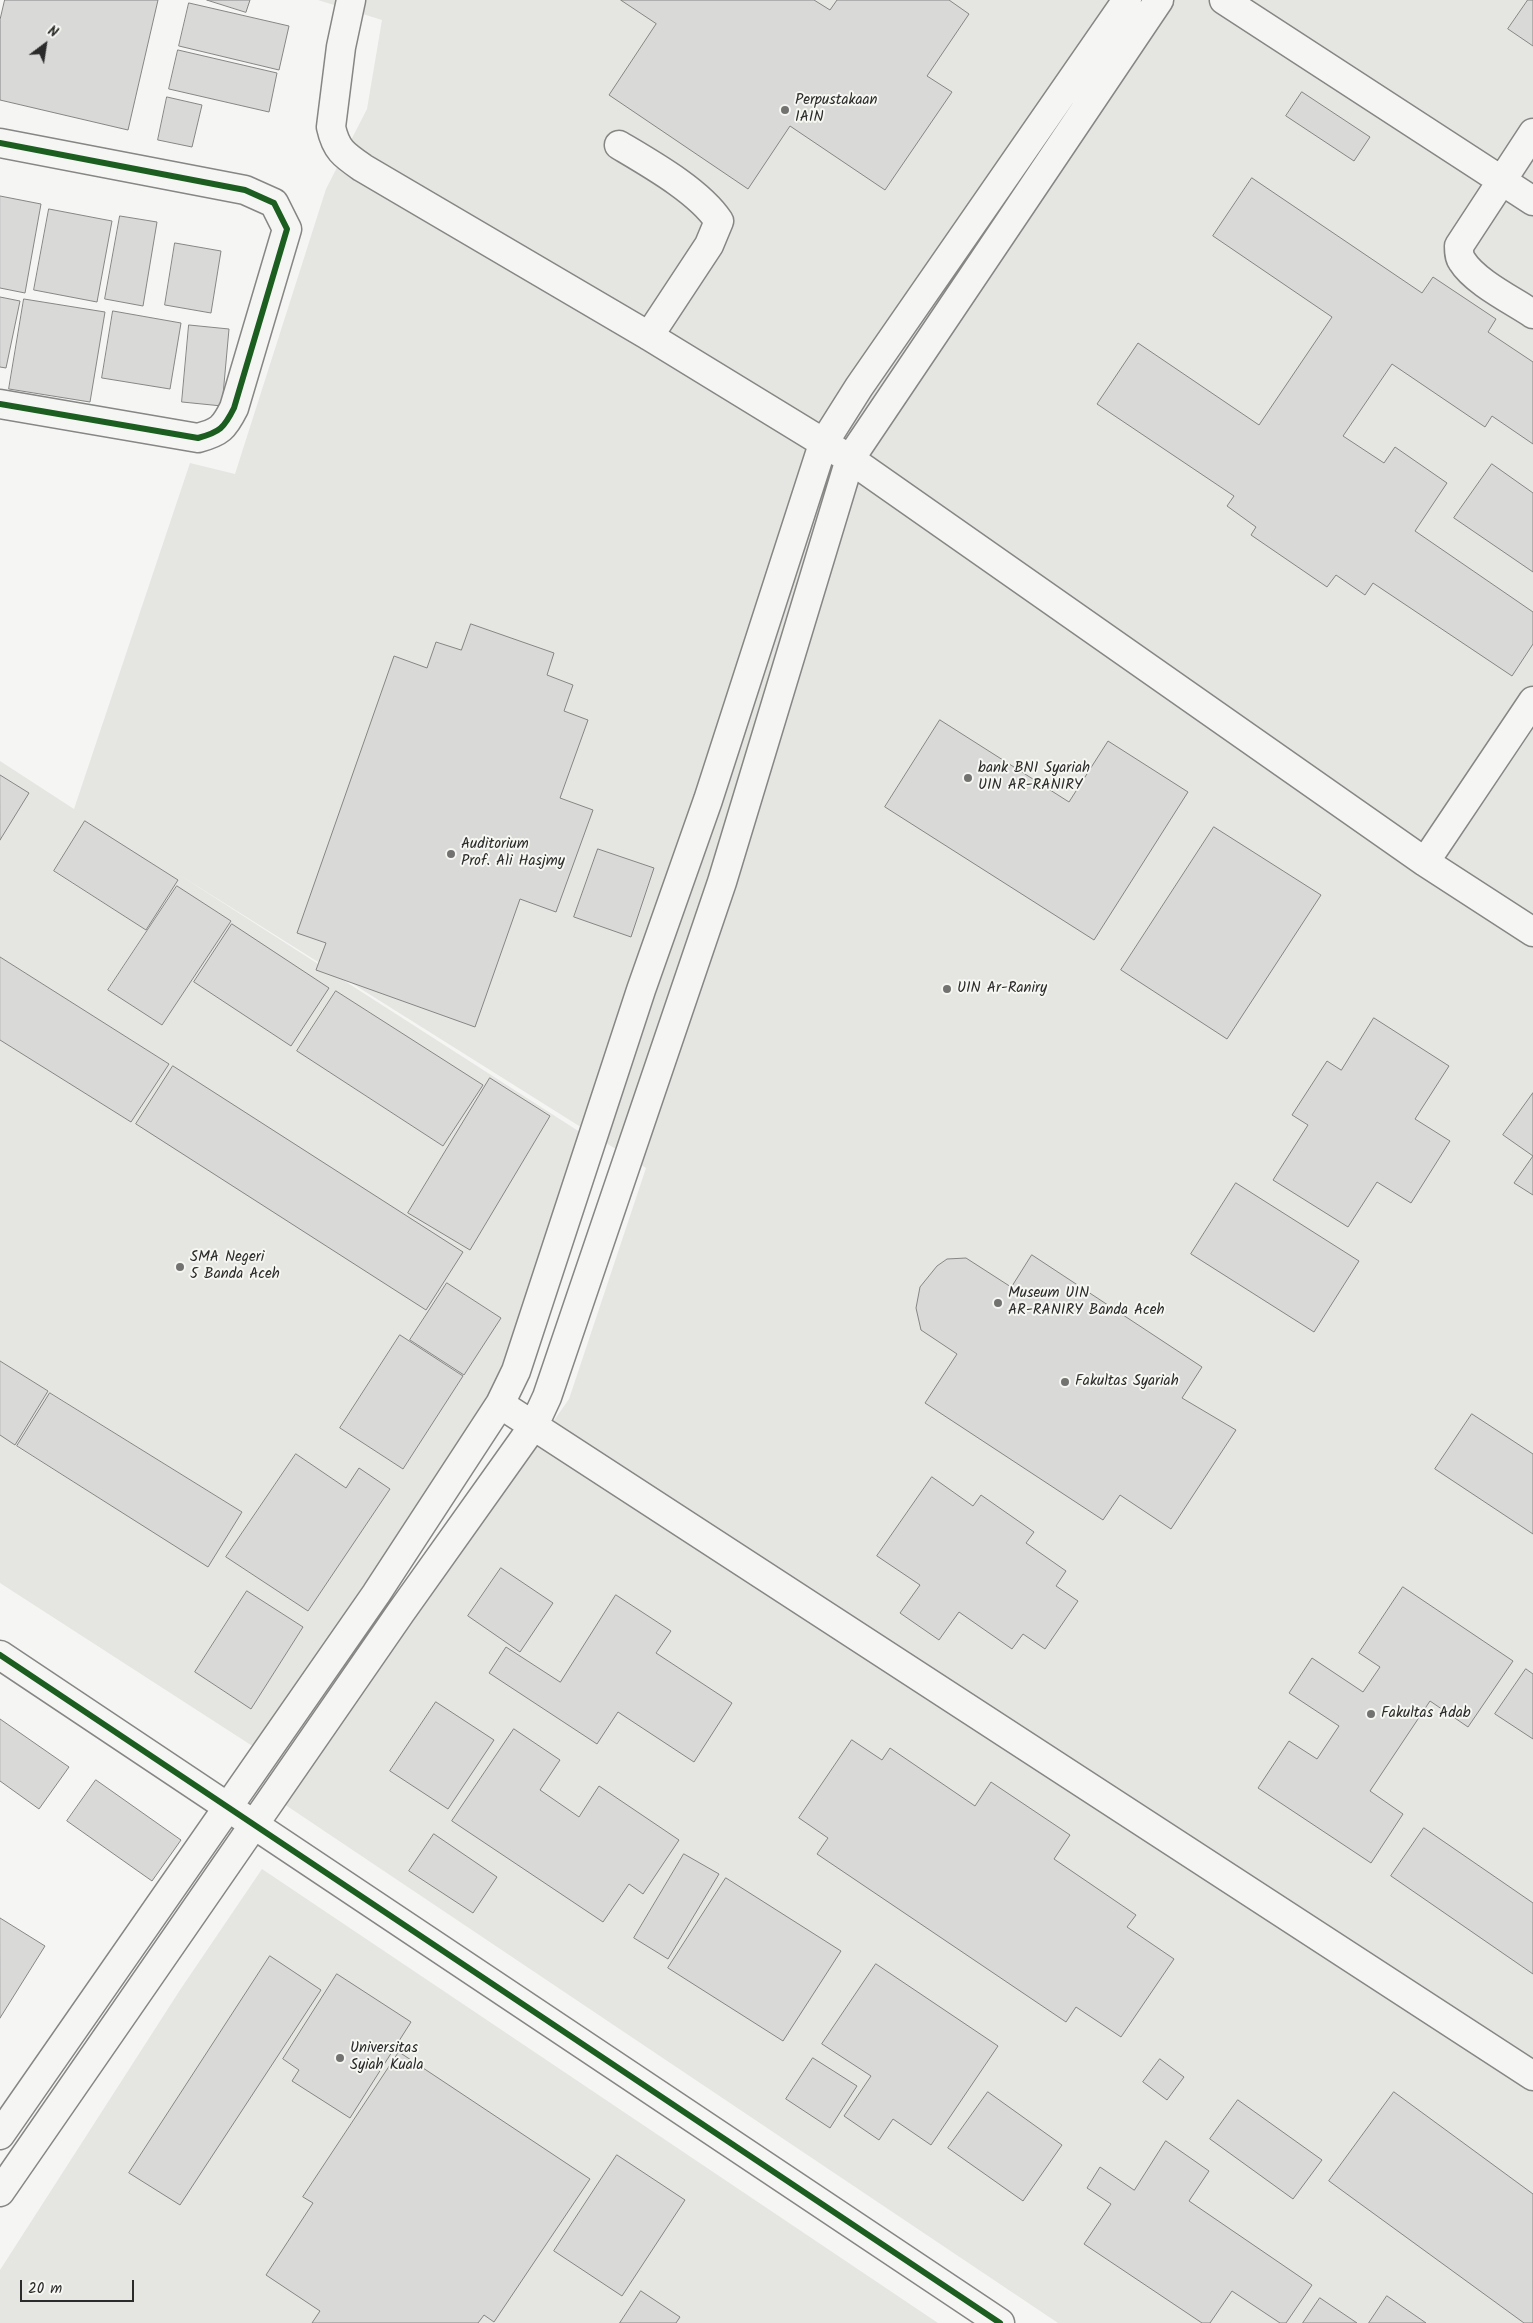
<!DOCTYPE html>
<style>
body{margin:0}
#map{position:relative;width:1533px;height:2323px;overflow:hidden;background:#f5f5f3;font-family:Kalam,sans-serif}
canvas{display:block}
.north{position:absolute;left:20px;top:20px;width:50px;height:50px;-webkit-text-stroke:4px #f6f6f2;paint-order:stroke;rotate:31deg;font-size:14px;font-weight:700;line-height:20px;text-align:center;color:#2b2b2b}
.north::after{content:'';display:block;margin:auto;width:18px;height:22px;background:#2b2b2b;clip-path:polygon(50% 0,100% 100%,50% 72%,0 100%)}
.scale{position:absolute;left:20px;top:2280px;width:114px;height:22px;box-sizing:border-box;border:2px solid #2b2b2b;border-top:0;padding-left:6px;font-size:15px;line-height:18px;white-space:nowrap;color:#2b2b2b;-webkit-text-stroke:4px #f6f6f2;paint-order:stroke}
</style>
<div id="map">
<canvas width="1533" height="2323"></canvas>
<div class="north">N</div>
<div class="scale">20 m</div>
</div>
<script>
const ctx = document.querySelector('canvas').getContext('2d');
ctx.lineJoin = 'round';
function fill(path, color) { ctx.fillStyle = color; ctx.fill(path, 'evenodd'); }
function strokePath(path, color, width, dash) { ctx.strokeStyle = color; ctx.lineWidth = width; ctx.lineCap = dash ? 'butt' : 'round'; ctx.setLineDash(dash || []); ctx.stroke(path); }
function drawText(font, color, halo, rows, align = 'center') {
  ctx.font = font + ' Kalam,sans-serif'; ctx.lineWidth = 4; ctx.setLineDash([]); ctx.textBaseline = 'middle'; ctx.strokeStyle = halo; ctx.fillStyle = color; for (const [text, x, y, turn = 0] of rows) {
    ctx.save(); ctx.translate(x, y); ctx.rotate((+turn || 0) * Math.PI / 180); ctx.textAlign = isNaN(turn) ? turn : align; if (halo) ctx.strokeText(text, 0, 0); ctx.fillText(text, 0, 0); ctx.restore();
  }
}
const built = new Path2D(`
 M318,0H1533V2323H1058L284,1804L569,1399L646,1168L178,874L583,1134L491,1397L254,1747L0,1583V1435L15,1444L48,1391L0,1361V1040L131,1122L169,1064L0,957V761L74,809L190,463L235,474L326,189L367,109L382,20ZM85,822L178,880L146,930L54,872ZM176,886L231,921L162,1025L108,989ZM232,925L291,1045L194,982ZM336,991L482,1085L443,1146L297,1051ZM490,1079L550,1116L470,1249ZM447,1283L501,1318L464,1375L410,1340ZM400,1335L463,1376L403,1469L340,1428ZM51,1393L242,1512L208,1566L17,1447ZM296,1454L346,1488L390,1489L308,1611L226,1557ZM247,1591L303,1627L251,1709L195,1672Z
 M262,1869L938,2323H0V2270L180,1990Z`);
const building = new Path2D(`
 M5,0H158L128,130L0,100V20Z
 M207,0H250L246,12Z
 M621,0H814L830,10L837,0H949L969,14L927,76L952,92L885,190L790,126L748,189L609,95L656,24Z
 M1528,0H1533V46L1508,29Z
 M189,3L289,26L279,70L179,46Z
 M178,50L277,73L269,112L169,89Z
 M1302,92L1370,137L1354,161L1286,116Z
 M167,97L202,105L192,147L158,140Z
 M1252,178L1422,293L1433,277L1496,319L1488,332L1533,362V444L1492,416L1485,427L1392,364L1343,436L1384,463L1395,447L1447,483L1415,531L1533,612V644L1512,676L1373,583L1365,595L1336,575L1327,587L1251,535L1256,527L1227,506L1234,496L1097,404L1138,343L1259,425L1332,317L1213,236Z
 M0,196L41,204L25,293L0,288Z
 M49,209L112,221L97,302L34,290Z
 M120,216L157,222L143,306L105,299Z
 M175,243L221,251L211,313L165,305Z
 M0,297L20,301L6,368L0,367Z
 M24,299L105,312L90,402L9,389Z
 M113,311L181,323L170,389L102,378Z
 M189,325L229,329L222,406L182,402Z
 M1492,464L1533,493V572L1454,518Z
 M471,624L554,653L547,675L573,685L564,711L588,720L560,798L593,810L556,912L520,899L475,1027L316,970L326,943L297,933L394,656L427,668L436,642L461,650Z
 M940,720L1069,802L1108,741L1188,792L1094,940L885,807Z
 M0,775L29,793L0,840Z
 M85,821L178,880L146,930L54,871Z
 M1214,827L1321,895L1227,1039L1121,970Z
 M598,849L654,868L631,937L574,917Z
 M177,886L231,921L162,1025L108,990Z
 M232,924L329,988L291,1046L194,982Z
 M0,957L169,1064L131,1122L0,1040Z
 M336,991L483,1085L443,1146L297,1051Z
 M1374,1018L1449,1066L1415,1119L1450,1141L1411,1203L1377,1182L1348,1227L1273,1180L1308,1125L1292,1115L1327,1061L1341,1070Z
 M173,1066L463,1252L426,1310L136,1124Z
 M490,1078L550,1116L470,1250L408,1213Z
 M1533,1093V1195L1514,1183L1533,1156L1503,1135Z
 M1236,1183L1359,1261L1314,1332L1191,1254Z
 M1032,1255L1202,1367L1182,1398L1236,1430L1171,1529L1120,1495L1103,1520L925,1403L957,1354L921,1330L916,1308L920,1287L937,1266L947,1259L966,1258L1011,1287Z
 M447,1283L501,1318L464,1375L410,1340Z
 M400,1335L463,1376L403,1469L340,1428Z
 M0,1361L48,1391L15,1445L0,1435Z
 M50,1393L242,1512L208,1567L17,1446Z
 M1472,1414L1533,1454V1534L1435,1469Z
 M296,1454L346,1488L359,1468L390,1489L308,1611L226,1557Z
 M932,1477L973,1506L981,1495L1034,1532L1026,1543L1066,1571L1056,1586L1078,1601L1045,1649L1023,1634L1012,1649L959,1612L939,1640L900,1613L920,1585L877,1556Z
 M501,1568L553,1603L520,1652L468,1616Z
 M1403,1587L1513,1661L1468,1727L1430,1701L1370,1791L1403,1814L1371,1863L1258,1788L1289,1741L1317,1759L1339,1726L1289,1693L1312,1658L1363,1692L1380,1667L1359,1653Z
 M247,1591L303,1627L251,1709L195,1672Z
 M616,1595L671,1631L656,1653L732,1703L694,1762L618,1712L597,1744L489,1673L506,1647L560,1682Z
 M1526,1669L1533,1674V1739L1495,1714Z
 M436,1702L494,1740L448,1809L390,1771Z
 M0,1719L69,1767L39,1809L0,1781Z
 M514,1729L560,1760L540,1790L579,1817L599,1786L679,1840L643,1894L629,1884L603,1922L452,1821Z
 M852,1740L882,1760L890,1748L975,1806L991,1782L1070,1835L1054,1859L1136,1915L1127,1927L1174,1959L1121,2037L1076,2007L1066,2022L817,1854L828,1838L799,1818Z
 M96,1780L181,1840L152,1881L67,1821Z
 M1424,1828L1533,1903V1974L1391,1876Z
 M434,1834L497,1877L473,1913L409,1871Z
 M684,1854L719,1874L668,1959L634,1938Z
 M726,1878L841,1951L783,2041L668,1968Z
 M0,1918L45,1946L0,2018Z
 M270,1956L321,1990L180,2205L129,2173Z
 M876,1964L998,2046L931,2145L893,2119L879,2140L844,2116L871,2076L822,2044Z
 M337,1974L411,2022L350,2118L292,2081L299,2070L283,2059Z
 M399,2052L590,2179L494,2322L484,2315L478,2323H312L320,2311L266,2275L313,2203L303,2197Z
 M813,2058L857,2086L830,2128L786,2099Z
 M1160,2059L1184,2077L1167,2100L1143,2082Z
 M988,2092L1062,2145L1023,2201L948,2148Z
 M1394,2092L1533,2194V2323H1524L1329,2181Z
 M1238,2100L1322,2160L1293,2199L1210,2139Z
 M1166,2141L1209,2171L1189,2201L1312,2285L1286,2323H1280L1232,2291L1210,2323H1202L1084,2244L1111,2204L1087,2188L1100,2167L1134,2190Z
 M617,2155L685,2200L622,2296L554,2251Z
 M641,2291L680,2317L676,2323H620Z
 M1387,2296L1426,2323H1369Z
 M1320,2298L1357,2323H1303Z`);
const minor = new Path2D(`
 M351,0L341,47L331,127C336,150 344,155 363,168L649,336L850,459L1425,862L1533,932
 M1224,0L1533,201
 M1533,133L1459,246C1459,251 1459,257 1462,261C1475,282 1512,300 1533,314
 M0,143L245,190L274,203L287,229L234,408C224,428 220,432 198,438L0,404
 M619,145C651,164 699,191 719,221L709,245L649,336
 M1425,862L1533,701
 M500,1404L1533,2076
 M0,1655L1000,2323
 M0,2135L376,1594L500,1404L516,1371L641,990L708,800L823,444L859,387L1127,0
 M0,2192L401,1612L534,1425L547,1397L722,882L850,459L1159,0`);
const cycleway = new Path2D(`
 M0,143L245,190L274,203L287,229L234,408C224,428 220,432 198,438L0,404
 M0,1655L1000,2323`);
const markers = [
 [785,110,5,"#727271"],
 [968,778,5,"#727271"],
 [451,854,5,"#727271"],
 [947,989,5,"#727271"],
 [180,1267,5,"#727271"],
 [998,1303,5,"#727271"],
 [1065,1382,5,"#727271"],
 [1371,1714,5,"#727271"],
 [340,2058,5,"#727271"]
];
const poiNames = [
 ["Perpustakaan",795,101],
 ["IAIN",795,118],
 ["bank BNI Syariah",978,769],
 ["UIN AR-RANIRY",978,786],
 ["Auditorium",461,845],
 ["Prof. Ali Hasjmy",461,862],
 ["UIN Ar-Raniry",957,989],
 ["SMA Negeri",190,1258],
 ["5 Banda Aceh",190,1275],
 ["Museum UIN",1008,1294],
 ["AR-RANIRY Banda Aceh",1008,1311],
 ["Fakultas Syariah",1075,1382],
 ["Fakultas Adab",1381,1714],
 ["Universitas",350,2049],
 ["Syiah Kuala",350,2066]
];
fill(built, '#e5e5e2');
fill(building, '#d9d9d8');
strokePath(building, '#868685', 1);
strokePath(minor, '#868685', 31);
strokePath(minor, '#f5f5f3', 28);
strokePath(cycleway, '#1b5e20', 6);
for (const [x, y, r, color] of markers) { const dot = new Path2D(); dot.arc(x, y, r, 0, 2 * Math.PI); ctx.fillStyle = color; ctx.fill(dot); strokePath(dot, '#f6f6f2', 2); }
drawText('15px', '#2b2b2b', '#f6f6f2', poiNames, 'left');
</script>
